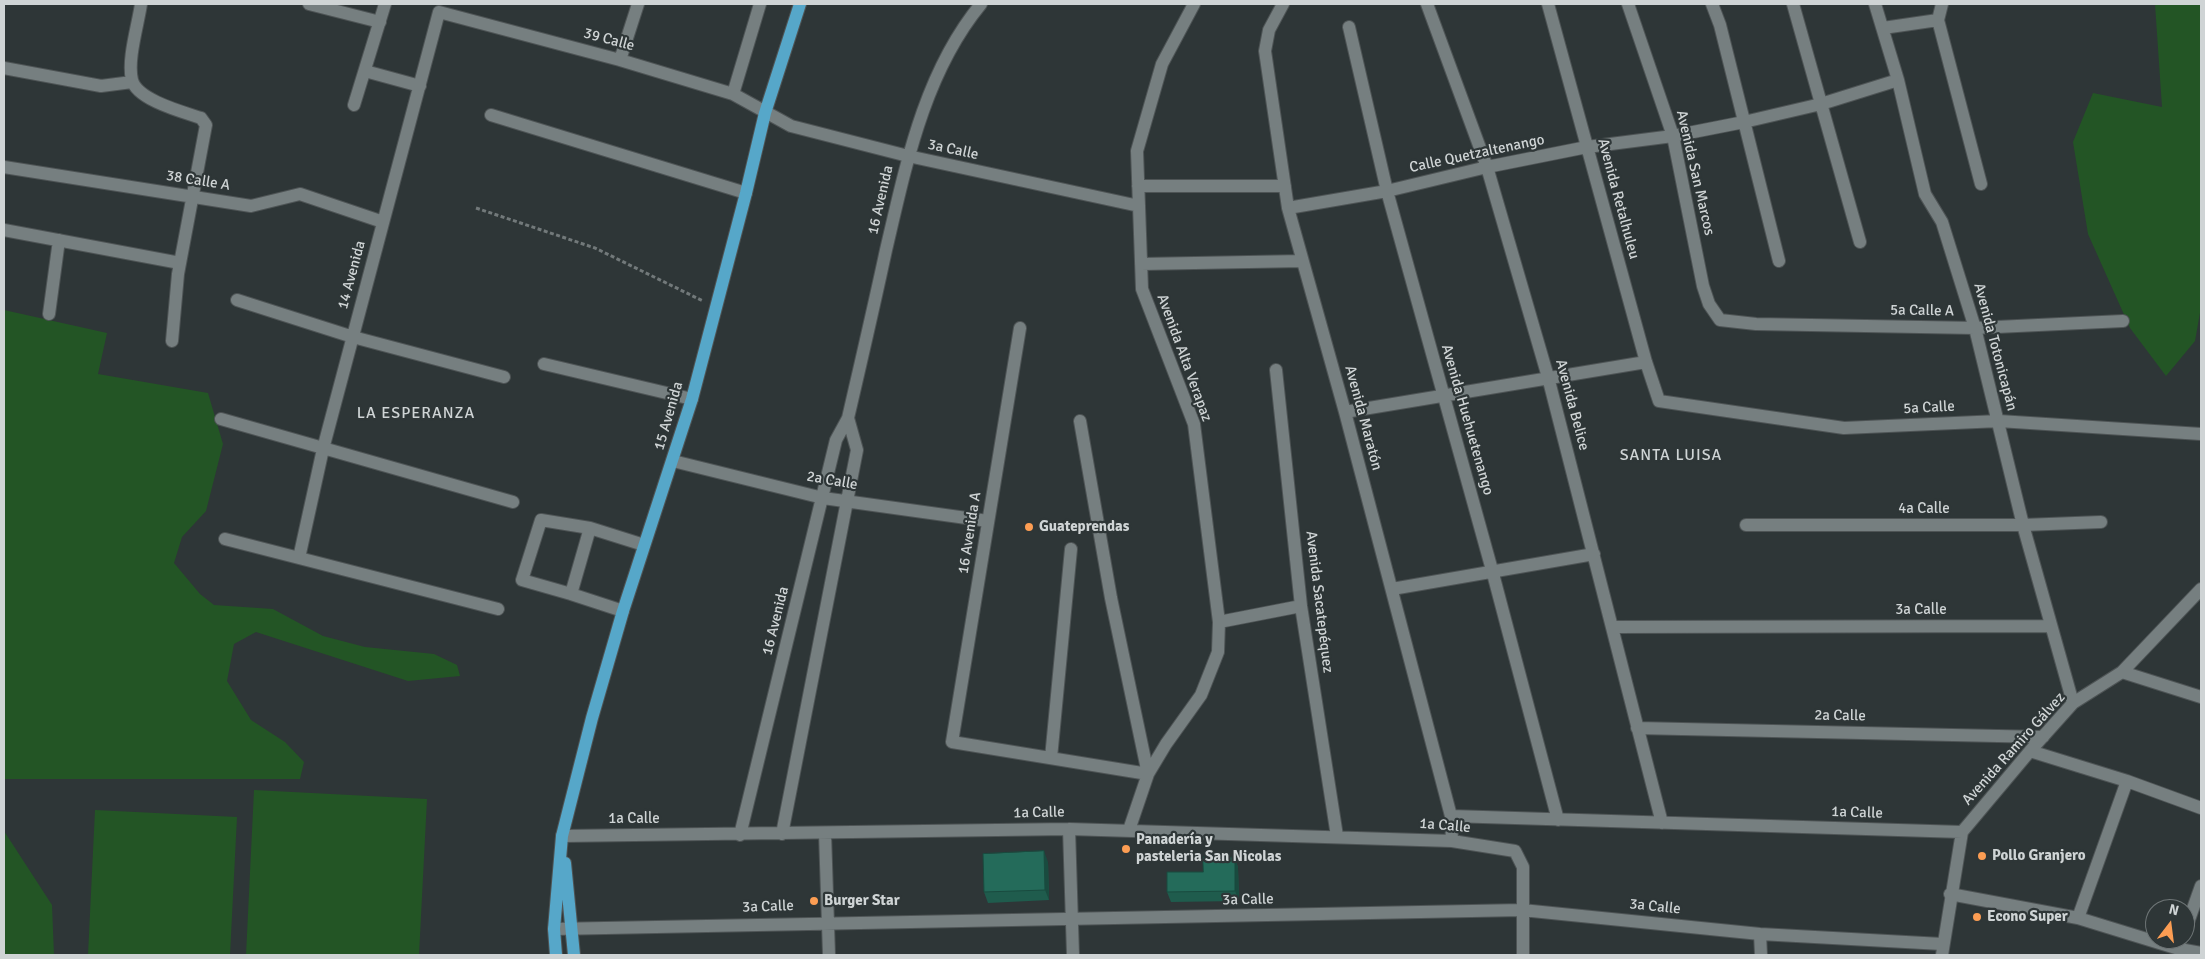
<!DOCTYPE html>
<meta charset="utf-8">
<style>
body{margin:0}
#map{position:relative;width:2205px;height:959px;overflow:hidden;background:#2e3637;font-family:Signika,sans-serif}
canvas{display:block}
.frame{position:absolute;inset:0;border:5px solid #cfd4d5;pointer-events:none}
.north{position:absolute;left:2145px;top:899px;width:50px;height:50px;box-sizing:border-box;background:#2e3637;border:1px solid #6e7576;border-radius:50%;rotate:15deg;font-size:14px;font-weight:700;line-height:20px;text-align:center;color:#cfd4d5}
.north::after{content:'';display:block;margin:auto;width:18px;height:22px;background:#fc9d53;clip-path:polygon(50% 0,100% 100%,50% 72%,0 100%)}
</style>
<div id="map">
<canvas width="2205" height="959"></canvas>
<div class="frame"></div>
<div class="north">N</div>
</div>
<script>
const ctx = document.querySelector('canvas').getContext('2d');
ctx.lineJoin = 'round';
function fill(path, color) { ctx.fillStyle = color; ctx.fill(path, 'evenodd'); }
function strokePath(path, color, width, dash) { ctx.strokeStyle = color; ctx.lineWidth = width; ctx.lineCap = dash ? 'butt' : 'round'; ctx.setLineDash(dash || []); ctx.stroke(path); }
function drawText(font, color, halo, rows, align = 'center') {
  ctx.font = font + ' Signika,sans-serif'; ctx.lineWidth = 4.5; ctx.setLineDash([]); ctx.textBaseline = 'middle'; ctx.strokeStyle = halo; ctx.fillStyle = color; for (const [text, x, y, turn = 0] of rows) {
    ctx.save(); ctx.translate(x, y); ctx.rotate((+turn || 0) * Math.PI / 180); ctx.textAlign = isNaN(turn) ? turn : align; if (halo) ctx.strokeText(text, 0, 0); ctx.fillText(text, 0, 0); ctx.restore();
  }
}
const green = new Path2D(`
 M2155,4H2201V307L2195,341L2166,376L2130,328L2088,234L2073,142L2093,93L2162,107Z
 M4,310L107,333L98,374L208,393L223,444L206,511L182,537L174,563L200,594L214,605L273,609L323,636L365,647L434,654L457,665L460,676L408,681L256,632L234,644L227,681L251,720L285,742L304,762L300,779H4Z
 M254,790L427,799L419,955H246Z
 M95,810L237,817L230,955H88Z
 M4,831L52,905L54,955H4Z`);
const path = new Path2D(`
 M476,208L595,248L703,301`);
const minor = new Path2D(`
 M141,4C138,25 127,60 132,80C137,100 183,112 201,118L206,125L178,274L172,341
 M309,4L380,22
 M1283,4L1269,30L1265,51L1288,208L1345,412L1451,816L1452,841
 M1427,4L1487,167L1548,377L1662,823
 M1548,4L1646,362L1659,401L1844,428L1999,421L2201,434
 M1628,4L1673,136L1703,286L1709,304L1720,320L1756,324L1975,328L2123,321
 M1712,4L1720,25L1779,261
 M1793,4L1860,242
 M1875,4L1898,80L1925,194L1942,222L1975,328L2023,525L2073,703
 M1942,4L1938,20L1981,184
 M439,12L620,60L733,94L791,126L908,156L1139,206
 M1349,27L1387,191L1492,570L1558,820
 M1883,28L1938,20
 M620,60L638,4
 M4,68L101,86L132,82
 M365,71L420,86
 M733,94L760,4
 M354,105L385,4
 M491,115L746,193
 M4,167L251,206L300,194L383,222
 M1138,186H1285
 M1288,208L1387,191L1487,167L1587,147L1673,136L1744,122L1821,104L1898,80
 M4,230L180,263
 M1141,264L1302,261
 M237,300L353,337L504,377
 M49,314L59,240
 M1020,328L952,742L1148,774L1111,598L1080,421
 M544,364L692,399
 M1276,370L1301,606L1337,836
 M1345,412L1646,362
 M221,419L513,502
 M673,461L823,498L988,521
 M1746,525H2023L2101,522
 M590,528L571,594L623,611
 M225,539L498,609
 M299,558L323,449L439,12
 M1392,589L1594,554
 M571,594L522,580L541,520L590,528L644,545
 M1219,622L1301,606
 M1612,627L2050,626
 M2122,672L2201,697
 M1637,728L2043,737
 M2030,751L2127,781L2201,808
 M1051,758L1071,549
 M1451,816L1962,832
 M1069,829L1073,955
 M1129,830L1148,774L1166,744L1201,695L1218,652L1219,622L1194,424L1142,289L1137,151L1162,64L1194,4
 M825,833L829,955
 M782,834L857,450L848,418
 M740,835L836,440L848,418C861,362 874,306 886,250C906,165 924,73 981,4
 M562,836L1069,829L1452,841L1515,851L1523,867V955
 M1950,894L2078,918L2179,949L2201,953
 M2078,918L2127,781
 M554,929L1522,910L1760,934L1942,944
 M2185,931L2201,886
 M1760,934L1761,955
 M1942,955L1962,832L2030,751L2073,703L2122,672L2201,589`);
const major = new Path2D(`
 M565,863L574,955
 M556,955L554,929L562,836L592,718L623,611L692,399L746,193L765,113L800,4`);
const wall = new Path2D(`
 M1235,857L1238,868L1239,901L1171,902L1167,892L1203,872Z
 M1048,862L1049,900L988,903L984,892Z`);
const shadedWall = new Path2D(`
 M1044,851L1048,862L1049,900L1045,890Z
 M1235,857L1238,868L1239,901L1235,891Z`);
const building = new Path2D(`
 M1044,851L1045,890L984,892L983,854Z
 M1203,857H1235V891L1167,892V872H1203Z`);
const markers = [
 [1029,527,5,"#fc9d53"],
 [1126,849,5,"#fc9d53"],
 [1982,856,5,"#fc9d53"],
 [814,901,5,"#fc9d53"],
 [1977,917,5,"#fc9d53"]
];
const streetNames = [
 ["39 Calle",609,40,15],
 ["3a Calle",953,150,12],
 ["Calle Quetzaltenango",1477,154,-12],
 ["Avenida San Marcos",1695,173,77],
 ["38 Calle A",198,181,9],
 ["Avenida Retalhuleu",1618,199,75],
 ["16 Avenida",881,200,-77],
 ["14 Avenida",352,275,-75],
 ["5a Calle A",1922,311,1],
 ["Avenida Totonicapán",1995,347,75],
 ["Avenida Alta Verapaz",1184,358,70],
 ["Avenida Belice",1572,405,75],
 ["5a Calle",1929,408,-3],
 ["15 Avenida",669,416,-74],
 ["Avenida Maratón",1363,418,75],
 ["Avenida Huehuetenango",1467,420,74],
 ["2a Calle",832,481,10],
 ["4a Calle",1924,509],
 ["16 Avenida A",970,533,-81],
 ["Avenida Sacatepéquez",1319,602,83],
 ["3a Calle",1921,610],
 ["16 Avenida",776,621,-76],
 ["2a Calle",1840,716,1],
 ["Avenida Ramiro Gálvez",2014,749,-48],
 ["1a Calle",1039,813,-1],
 ["1a Calle",1857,813,2],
 ["1a Calle",634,819],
 ["1a Calle",1445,826,5],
 ["3a Calle",1248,900,-1],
 ["3a Calle",768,907,-2],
 ["3a Calle",1655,907,6]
];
const poiNames = [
 ["Guateprendas",1039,527],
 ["Panadería y",1136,840],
 ["pasteleria San Nicolas",1136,857],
 ["Pollo Granjero",1992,856],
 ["Burger Star",824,901],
 ["Econo Super",1987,917]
];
const neighbourhoodNames = [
 ["LA ESPERANZA",416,414],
 ["SANTA LUISA",1671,456]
];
fill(green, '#235525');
strokePath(minor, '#4e5455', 14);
strokePath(major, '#4e5455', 14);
strokePath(path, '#72797a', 3, [4, 2.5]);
strokePath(minor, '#767f80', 12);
strokePath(major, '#56a7c9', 12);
fill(wall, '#1f5c4d');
fill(shadedWall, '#194b3f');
fill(building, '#246b5a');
strokePath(building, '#194b3f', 1);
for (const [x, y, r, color] of markers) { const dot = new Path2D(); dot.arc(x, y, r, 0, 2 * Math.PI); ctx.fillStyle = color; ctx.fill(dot); strokePath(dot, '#2e3637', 2); }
drawText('15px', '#cfd4d5', '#2e3637', streetNames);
drawText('bold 15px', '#cfd4d5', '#2e3637', poiNames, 'left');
ctx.letterSpacing = '1px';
drawText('16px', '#cfd4d5', '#2e3637', neighbourhoodNames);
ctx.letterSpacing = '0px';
</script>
